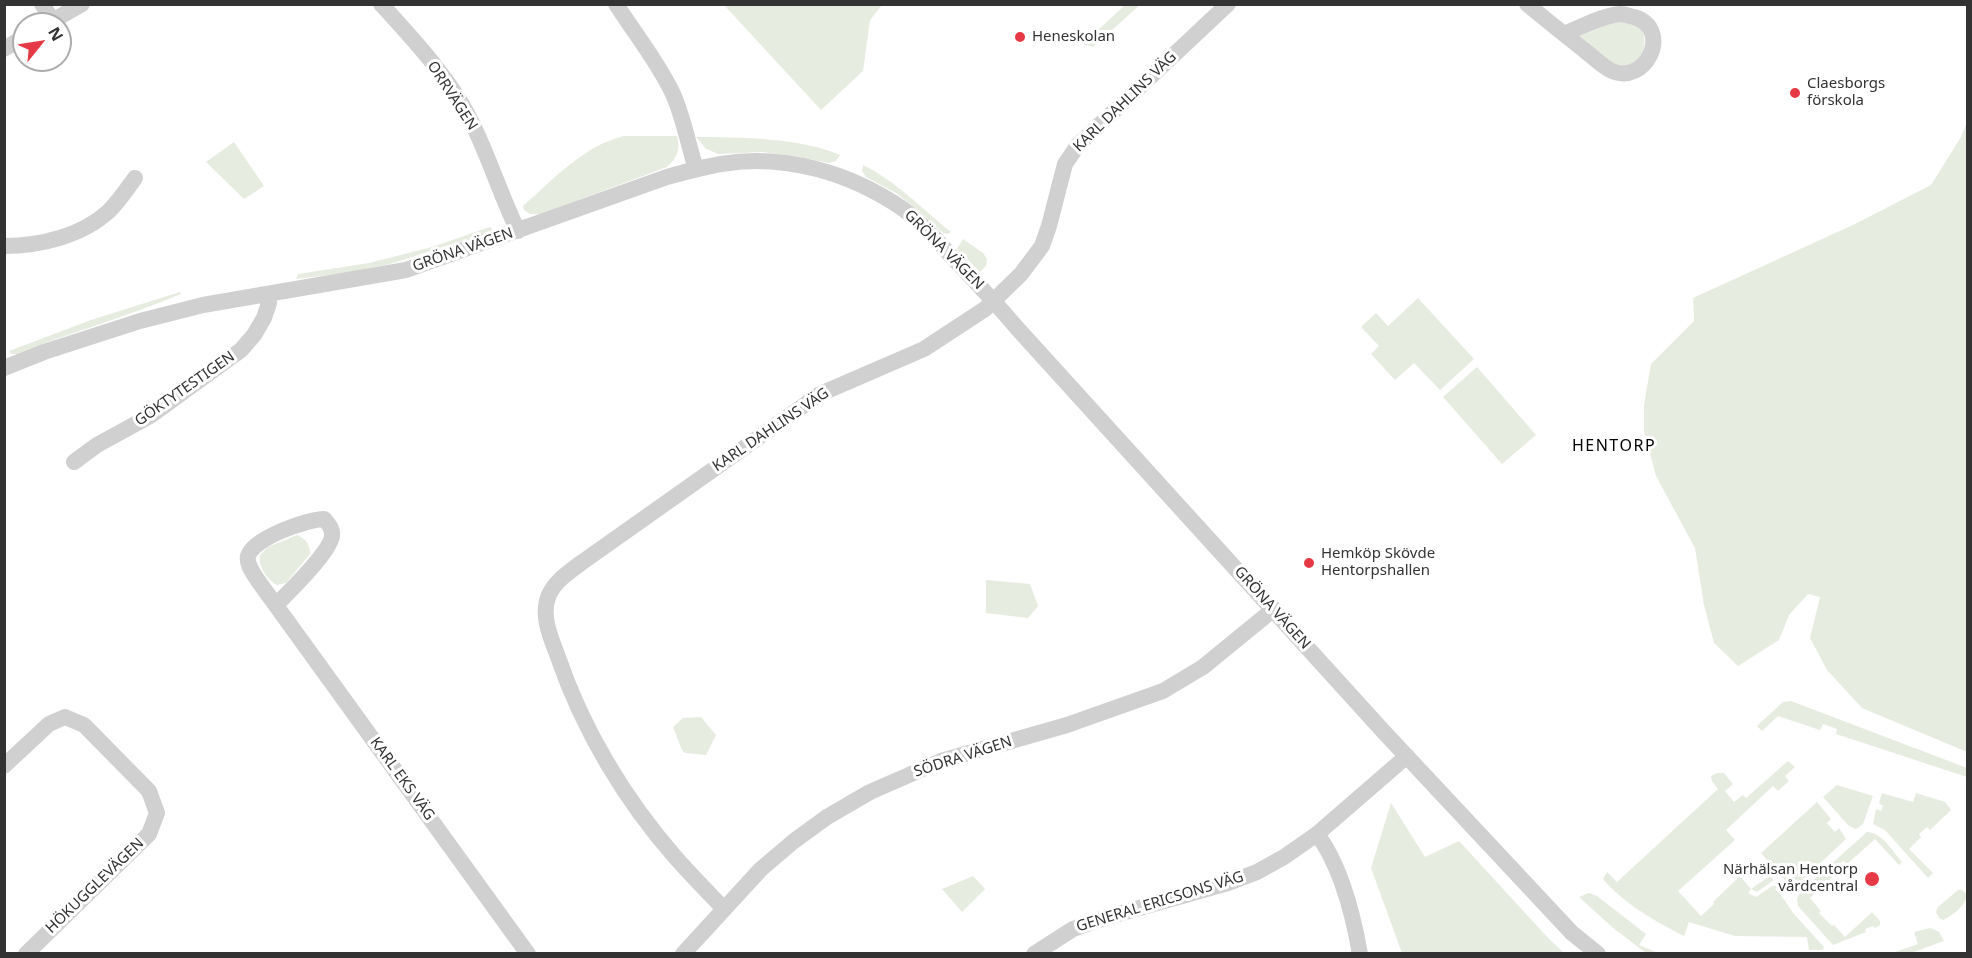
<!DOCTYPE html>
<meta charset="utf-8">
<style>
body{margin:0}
#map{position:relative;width:1972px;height:958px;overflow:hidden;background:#fff;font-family:"Noto Sans",sans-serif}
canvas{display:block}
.frame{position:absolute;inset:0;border:6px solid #333;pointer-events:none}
.north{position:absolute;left:12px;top:12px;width:60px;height:60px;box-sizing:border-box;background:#fff;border:2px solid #adadad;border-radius:50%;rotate:60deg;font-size:16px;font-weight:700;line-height:24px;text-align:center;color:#333}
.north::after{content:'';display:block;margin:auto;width:21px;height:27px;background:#e63946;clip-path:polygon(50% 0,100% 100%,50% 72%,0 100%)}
</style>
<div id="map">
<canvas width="1972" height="958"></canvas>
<div class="frame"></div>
<div class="north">N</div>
</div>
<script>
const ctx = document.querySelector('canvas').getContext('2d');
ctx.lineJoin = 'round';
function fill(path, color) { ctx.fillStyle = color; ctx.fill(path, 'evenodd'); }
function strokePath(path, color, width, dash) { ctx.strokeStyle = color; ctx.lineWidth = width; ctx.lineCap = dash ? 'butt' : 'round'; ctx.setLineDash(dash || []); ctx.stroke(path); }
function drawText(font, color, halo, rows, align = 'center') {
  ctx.font = font + ' "Noto Sans",sans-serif'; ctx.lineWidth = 6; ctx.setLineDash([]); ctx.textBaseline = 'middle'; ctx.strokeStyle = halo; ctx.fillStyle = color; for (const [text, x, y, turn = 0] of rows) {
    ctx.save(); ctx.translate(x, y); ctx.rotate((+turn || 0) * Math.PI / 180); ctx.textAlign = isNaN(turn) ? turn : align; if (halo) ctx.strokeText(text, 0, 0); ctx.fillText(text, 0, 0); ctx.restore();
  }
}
const green = new Path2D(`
 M724,5H882L870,20L863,71L821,110Z
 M1125,5H1140L1093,47L1083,44Z
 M1622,21L1641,28C1652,47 1636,74 1612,64C1601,60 1586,45 1577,37L1606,25Z
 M1967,122L1968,752H1967L1862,708L1827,670L1810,638L1820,597L1808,594L1789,615L1779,640L1738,666L1714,643L1704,605L1695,548L1656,476L1644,431V405L1651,364L1694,321L1693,298L1855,224L1931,185L1961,137Z
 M624,136H677C681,149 677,158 667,167L541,214H530L524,210L523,206C554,179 583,146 624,136Z
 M696,137C739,137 801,138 840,155L836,161L829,163L794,156L762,152L719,154L706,149Z
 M234,142L264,186L244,199L206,162Z
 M863,165C896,181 922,209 951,232L948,234L943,233L919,211L896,193L866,177L862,171Z
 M490,227L492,228L491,231L484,234L390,264L346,273L296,279L298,274L369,263L432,247Z
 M963,239L983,253L987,259L986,266L980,272L957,249Z
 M180,292L181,294C127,317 71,332 17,354H11L9,351L91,320Z
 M1418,298L1474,359L1440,390L1414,363L1395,380L1371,354L1379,346L1361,327L1376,313L1388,326Z
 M1477,367L1536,435L1502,464L1443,397Z
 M297,535C306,539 310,544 310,554L286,583L277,585C267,580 258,566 260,555L268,547Z
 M986,580L1030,584L1038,606L1028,618L986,613Z
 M1791,701L1967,768V781V777L1836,734L1837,729L1823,724L1820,730L1778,716L1762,731L1757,726L1783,702Z
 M701,717L716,735L706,755L685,753L682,750L673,727L683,718Z
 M1788,761L1795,767L1785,776L1789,781L1778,791L1773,786L1726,830L1735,840L1678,891L1701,916L1714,904L1713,902L1740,876L1751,889L1770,876L1774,880L1757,892L1751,889L1748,893L1756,897L1772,886H1778L1775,889L1779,893L1782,890L1784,892L1781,895L1793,913L1824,947L1823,950H1809L1807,937L1735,936L1689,922L1684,936C1655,921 1624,904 1603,879L1607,872L1617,882L1718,789L1712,781L1711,776L1717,773H1724L1733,784L1725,791L1734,802L1743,795L1746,798Z
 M1837,785L1873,796L1863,824L1856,829L1849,826L1823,797Z
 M1882,793L1913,802L1916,793L1945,802L1951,810L1930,830L1927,827L1919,834L1921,837L1909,849L1933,873L1928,878L1885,830L1873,824L1876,809L1881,811L1883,806L1879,803Z
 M1817,802L1831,819L1827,823L1835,832L1839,828L1846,839L1798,884L1790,886L1761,853Z
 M1391,803L1425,857L1459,841L1549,939L1564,953H1402L1371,868Z
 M1867,832C1882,832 1893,852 1902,862L1899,865L1875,839L1847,864L1843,861L1832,871L1835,875L1810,898L1821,911L1819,913L1832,926L1834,925L1845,937L1872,912L1880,921V925L1875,928L1873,926L1865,929L1866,932L1833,945L1798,906L1797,898L1801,891Z
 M973,876L985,889L962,912L942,889Z
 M1958,890H1962L1967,894C1967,905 1952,916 1943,920L1939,918L1936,912L1938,907Z
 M1589,893L1597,896L1646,934L1639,945L1658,953H1646L1612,927L1579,897Z
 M1930,928L1939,932L1944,941L1911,953H1892L1918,944L1914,932Z`);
const street = new Path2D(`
 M42,4L53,21
 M381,4C414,40 453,82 473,125C490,160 501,196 518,231
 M616,4C635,34 658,62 673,94C684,119 688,144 696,169
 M1527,4C1546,20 1565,35 1584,50C1592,56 1601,65 1610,70C1645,88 1674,29 1634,17C1629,16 1624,14 1620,14C1601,16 1581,27 1564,34
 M47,24L82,4
 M4,49L24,37
 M4,246C40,246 82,236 109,211C119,201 127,189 135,178
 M4,368L44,352L140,321L203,305L406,270L667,177C685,172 703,167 721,164C784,153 851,173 903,209C921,222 937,240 952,257C974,280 996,303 1017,328L1383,731L1572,933L1598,954
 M74,462L97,445L150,416L241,350L254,335L264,318L269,303L267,294
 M276,605C289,592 330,552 332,536C333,529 329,524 324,519C308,519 253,538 248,556C246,565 254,574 259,582L528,954
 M4,766L49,724L65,717L84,725L149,791L157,813L149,834L26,954
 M1317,834C1341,866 1353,914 1360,954
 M723,908C707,891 691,875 676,858C625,800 583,730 558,657C551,638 540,615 549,595C555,581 569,572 581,563L820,394L924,349L985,309L1021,274L1042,246L1049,226L1065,164L1078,145L1228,4
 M683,954L761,869L794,841L827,817L870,792L941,761L1067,725L1163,691L1203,667L1274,609
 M1034,954L1073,929L1104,918L1228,883L1257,872L1284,857L1317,834L1407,756`);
const markers = [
 [1020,37,6,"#e63946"],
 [1795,93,6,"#e63946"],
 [1309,563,6,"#e63946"],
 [1872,879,8,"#e63946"]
];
const poiNames = [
 ["Heneskolan",1032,37],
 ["Claesborgs",1807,84],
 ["förskola",1807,101],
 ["Hemköp Skövde",1321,554],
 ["Hentorpshallen",1321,571],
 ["Närhälsan Hentorp",1858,870,"right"],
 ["vårdcentral",1858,887,"right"]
];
const streetNames = [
 ["ORRVÄGEN",452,96,57],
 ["KARL DAHLINS VÄG",1125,102,-44],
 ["GRÖNA VÄGEN",463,250,-19],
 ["GRÖNA VÄGEN",944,250,45],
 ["GÖKTYTESTIGEN",185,389,-35],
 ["KARL DAHLINS VÄG",771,430,-34],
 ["GRÖNA VÄGEN",1272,608,48],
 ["SÖDRA VÄGEN",963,757,-18],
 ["KARL EKS VÄG",402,779,54],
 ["HÖKUGGLEVÄGEN",95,886,-44],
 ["GENERAL ERICSONS VÄG",1160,902,-17]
];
const neighbourhoodNames = [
 ["HENTORP",1614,446]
];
fill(green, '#e6ecdf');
strokePath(street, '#d0d0d0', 16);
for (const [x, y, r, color] of markers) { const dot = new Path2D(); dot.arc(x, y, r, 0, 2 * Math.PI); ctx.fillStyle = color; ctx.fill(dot); strokePath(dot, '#fff', 2); }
drawText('15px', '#333', '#fff', poiNames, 'left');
drawText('15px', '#333', '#fff', streetNames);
ctx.letterSpacing = '1.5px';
drawText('16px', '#000', '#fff', neighbourhoodNames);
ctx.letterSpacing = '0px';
</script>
